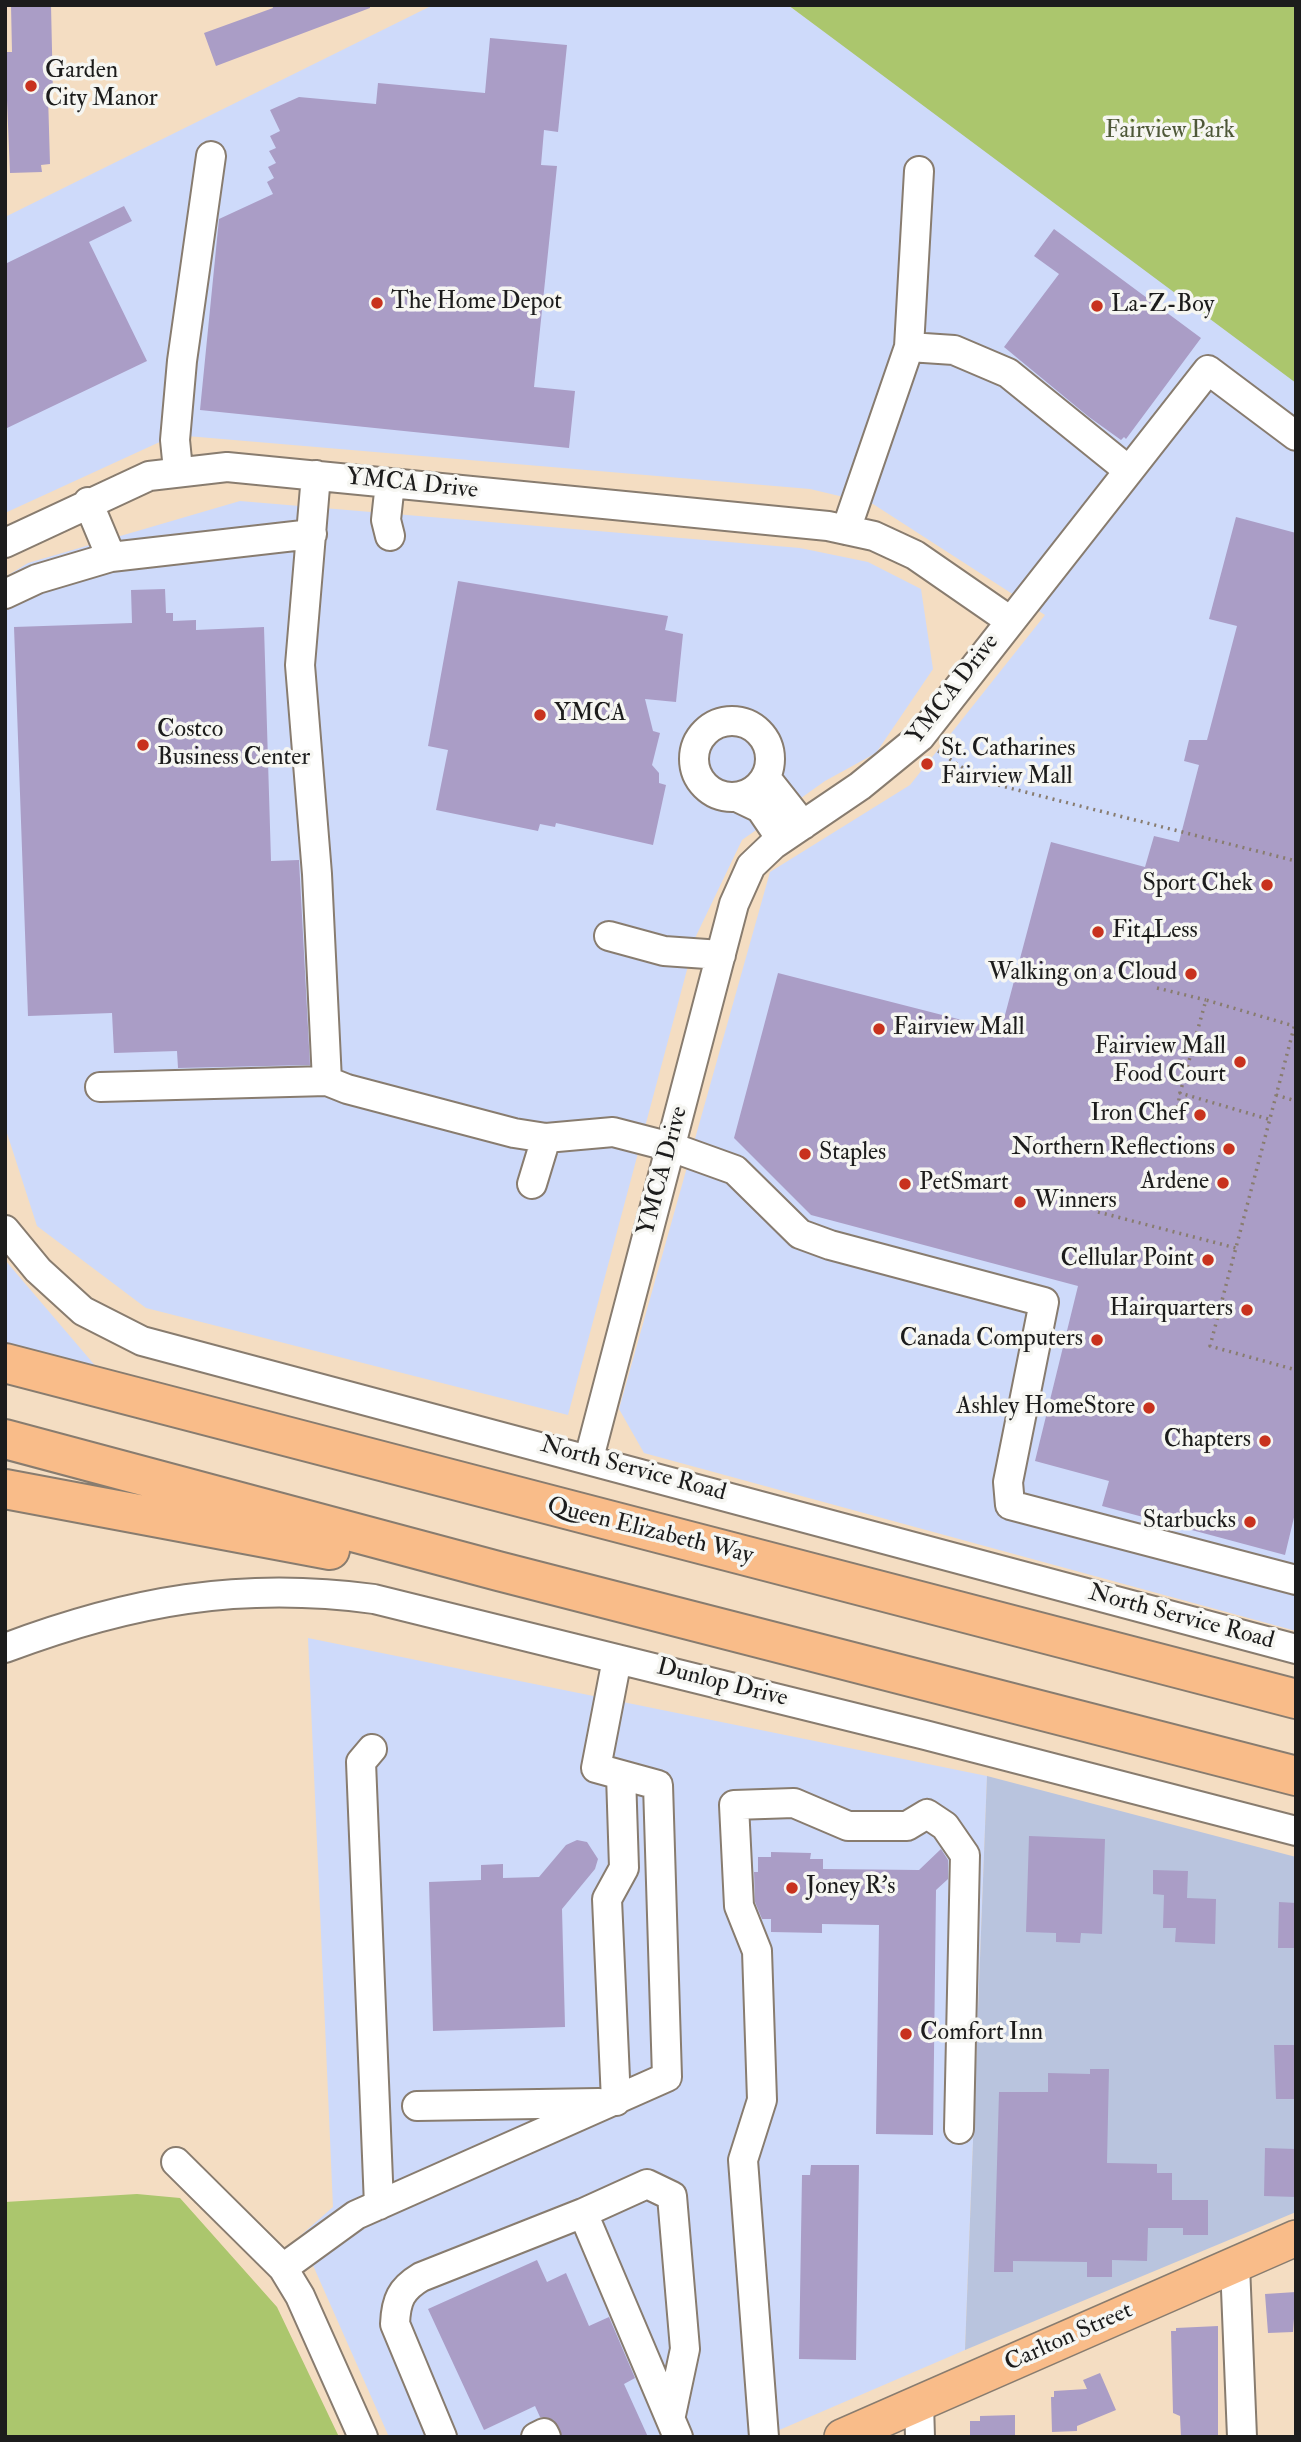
<!DOCTYPE html>
<style>
body{margin:0}
#map{position:relative;width:1301px;height:2442px;overflow:hidden;background:#f4ddc2;font-family:"IM FELL Double Pica",serif}
canvas{display:block}
.frame{position:absolute;inset:0;border:7px solid #1c1c1c;pointer-events:none}
</style>
<div id="map">
<canvas width="1301" height="2442"></canvas>
<div class="frame"></div>
</div>
<script>
const ctx = document.querySelector('canvas').getContext('2d');
ctx.lineJoin = 'round';
function fill(path, color) { ctx.fillStyle = color; ctx.fill(path, 'evenodd'); }
function strokePath(path, color, width, dash) { ctx.strokeStyle = color; ctx.lineWidth = width; ctx.lineCap = dash ? 'butt' : 'round'; ctx.setLineDash(dash || []); ctx.stroke(path); }
function drawText(font, color, halo, rows, align = 'center') {
  ctx.font = font + ' "IM FELL Double Pica",serif'; ctx.lineWidth = 7; ctx.setLineDash([]); ctx.textBaseline = 'middle'; ctx.strokeStyle = halo; ctx.fillStyle = color; for (const [text, x, y, turn = 0] of rows) {
    ctx.save(); ctx.translate(x, y); ctx.rotate((+turn || 0) * Math.PI / 180); ctx.textAlign = isNaN(turn) ? turn : align; if (halo) ctx.strokeText(text, 0, 0); ctx.fillText(text, 0, 0); ctx.restore();
  }
}
const built = new Path2D(`
 M433,5H788L1296,373V1631L644,1453L619,1409L770,872L910,785L1045,615L873,504L810,489L175,435L5,513V217Z
 M240,501L800,548L868,562L921,589L933,669L876,753L825,781L742,840L696,936L568,1415L146,1308L37,1226L5,1127V577L28,563Z
 M5,1260L98,1369L5,1345Z
 M308,1638L987,1776L965,2350L763,2437H389L300,2236L333,2207Z`);
const industrial = new Path2D(`
 M987,1776L1296,1857V2212L965,2350Z`);
const green = new Path2D(`
 M788,5H1296V383Z
 M137,2194L180,2198L277,2307L339,2437H5V2202Z`);
const building = new Path2D(`
 M11,5H51L53,95H48L50,164L41,165L42,172L10,173L5,52H12Z
 M272,5H370V8L216,66L204,33L273,8Z
 M490,38L567,45L558,132L544,130L541,165L557,166L534,387L575,391L569,448L200,410L219,219L273,194L267,182L274,178L268,167L276,163L269,151L276,148L270,136L280,131L270,110L299,97L376,104L378,83L485,93Z
 M124,206L132,221L89,242L147,361L5,429V264Z
 M1054,229L1201,338L1126,439L1124,437L1121,440L1089,417L1004,347L1059,274L1034,256Z
 M1236,517L1296,533V1509L1285,1555L1102,1506L1109,1481L1035,1461L1078,1286L811,1215L734,1138L778,973L1001,1030L1051,842L1145,867L1154,836L1179,842L1199,765L1184,761L1189,740H1207L1237,626L1209,619Z
 M458,581L668,616L665,630L683,634L676,702L645,699L653,731L660,733L652,765L659,773V783L666,785L653,845L556,823L555,827L540,824L538,831L436,810L448,750L428,746Z
 M165,589L166,613H173V621L196,620V630L264,627L271,861L299,860L310,1065L178,1068L177,1051L114,1053L112,1013L28,1016L14,627L132,623L131,590Z
 M1029,1836L1105,1839L1102,1934L1081,1933L1080,1943L1056,1942V1933L1026,1932Z
 M577,1840L587,1842L598,1859L595,1869L562,1909L565,2027L433,2031L429,1882L481,1880V1865L503,1864V1878L539,1877L566,1845Z
 M941,1849L948,1860V1879L936,1890L933,2135L876,2134L879,1925L822,1924V1933L771,1932V1919H762L755,1902L754,1872H758V1857H771V1852L811,1853L810,1859H823V1869L919,1870Z
 M1153,1870L1188,1871L1187,1898L1216,1899L1215,1944L1175,1942L1176,1928H1163L1164,1895L1153,1894Z
 M1279,1902L1296,1903V1948H1278Z
 M1274,2045H1296V2099H1276Z
 M1090,2069H1109L1107,2163L1157,2164V2173H1172V2200H1208V2235H1183V2228H1148L1147,2261L1112,2260V2277H1087V2262L1013,2261V2272H994L999,2092H1048V2073L1090,2074Z
 M1265,2148L1295,2149L1296,2197L1264,2196Z
 M811,2165H859L856,2360L799,2359L802,2175H810Z
 M537,2260L547,2282L566,2273L589,2326L609,2317L635,2378L624,2384L648,2437H562L554,2420L540,2417L535,2406L484,2430L428,2309Z
 M1296,2292L1293,2332L1268,2333L1265,2294Z
 M1218,2326V2437H1181L1180,2416L1173,2413L1171,2331H1176V2328Z
 M1100,2373L1116,2410L1077,2426V2431L1052,2432L1051,2397H1054V2391L1087,2389L1083,2380Z
 M1015,2415V2437H970V2421H980V2416Z`);
const path = new Path2D(`
 M938,751L982,781L1296,861
 M1157,988L1206,1000
 M1296,1020L1210,1346L1296,1370
 M1276,1095L1296,1101
 M1140,1101L1177,1111L1180,1093
 M1268,1119L1180,1093L1206,1000L1294,1026
 M1098,1212L1236,1248`);
const minor = new Path2D(`
 M909,347L954,350L1008,373L1128,470
 M178,470L175,440L182,361L211,156
 M390,483L386,520L390,536
 M846,530L909,347L919,171
 M5,543L149,476L227,467L828,526L874,536L915,555L1009,620
 M111,557L312,534
 M5,594L37,579L111,557L88,502
 M694 759a38 38 0 1 1 76 0a38 38 0 1 1-76 0Z
 M766,778L803,825
 M737,797L760,808L781,839
 M609,936L664,951L721,955
 M327,1081L347,1089L514,1133L546,1138L613,1132L671,1147L735,1170L800,1234L830,1245L1044,1302L1008,1482L1010,1505L1296,1580
 M100,1087L327,1081L317,874L300,665L316,475
 M532,1184L546,1138
 M5,1230L38,1270L83,1311L142,1341L1296,1649
 M589,1458L734,904L751,866L773,845L860,786L920,737L1208,370L1296,436
 M5,1648C130,1601 240,1581 374,1599L925,1735L1296,1831
 M372,1749L361,1762L379,2205
 M616,2101L607,1899L624,1868L621,1775
 M417,2106L599,2103
 M176,2162L283,2268L300,2296L363,2437
 M1235,2265L1242,2437
 M283,2268L356,2215L667,2077L658,1785L596,1768L617,1659
 M919,2404L920,2437
 M671,2415L685,2349L672,2196L647,2184L583,2213L678,2437
 M442,2437L395,2324C396,2300 401,2289 421,2277L583,2213
 M536,2437L544,2433L546,2437
 M764,2437L743,2160L762,2100L757,1951L739,1906L734,1805L794,1803L848,1826H907L927,1814L945,1826L965,1855L959,2129`);
const major = new Path2D(`
 M842,2437L1296,2238`);
const highway = new Path2D(`
 M5,1363L1296,1699
 M5,1439L498,1571L1296,1776
 M5,1489L330,1550`);
const markers = [
 [31,86,7,"#c8321e"],
 [377,303,7,"#c8321e"],
 [1097,306,7,"#c8321e"],
 [540,715,7,"#c8321e"],
 [143,745,7,"#c8321e"],
 [927,764,7,"#c8321e"],
 [1267,885,7,"#c8321e"],
 [1098,932,7,"#c8321e"],
 [1191,974,7,"#c8321e"],
 [879,1029,7,"#c8321e"],
 [1240,1062,7,"#c8321e"],
 [1200,1115,7,"#c8321e"],
 [1229,1149,7,"#c8321e"],
 [805,1154,7,"#c8321e"],
 [1223,1183,7,"#c8321e"],
 [905,1184,7,"#c8321e"],
 [1020,1202,7,"#c8321e"],
 [1208,1260,7,"#c8321e"],
 [1247,1310,7,"#c8321e"],
 [1097,1340,7,"#c8321e"],
 [1149,1408,7,"#c8321e"],
 [1265,1441,7,"#c8321e"],
 [1250,1522,7,"#c8321e"],
 [792,1888,7,"#c8321e"],
 [906,2034,7,"#c8321e"]
];
const poiNames = [
 ["Garden",45,72],
 ["City Manor",45,100],
 ["The Home Depot",391,303],
 ["La-Z-Boy",1111,306],
 ["YMCA",554,715],
 ["Costco",157,731],
 ["Business Center",157,759],
 ["St. Catharines",941,750],
 ["Fairview Mall",941,778],
 ["Sport Chek",1253,885,"right"],
 ["Fit4Less",1112,932],
 ["Walking on a Cloud",1177,974,"right"],
 ["Fairview Mall",893,1029],
 ["Fairview Mall",1226,1048,"right"],
 ["Food Court",1226,1076,"right"],
 ["Iron Chef",1186,1115,"right"],
 ["Northern Reflections",1215,1149,"right"],
 ["Staples",819,1154],
 ["Ardene",1209,1183,"right"],
 ["PetSmart",919,1184],
 ["Winners",1034,1202],
 ["Cellular Point",1194,1260,"right"],
 ["Hairquarters",1233,1310,"right"],
 ["Canada Computers",1083,1340,"right"],
 ["Ashley HomeStore",1135,1408,"right"],
 ["Chapters",1251,1441,"right"],
 ["Starbucks",1236,1522,"right"],
 ["Joney R's",806,1888],
 ["Comfort Inn",920,2034]
];
const parkNames = [
 ["Fairview Park",1170,132]
];
const streetNames = [
 ["YMCA Drive",412,485,6],
 ["YMCA Drive",954,690,-52],
 ["YMCA Drive",664,1171,-75],
 ["North Service Road",633,1470,15],
 ["Queen Elizabeth Way",650,1532,14],
 ["North Service Road",1181,1618,15],
 ["Dunlop Drive",722,1684,14],
 ["Carlton Street",1069,2338,-24]
];
fill(built, '#cedafa');
fill(industrial, '#b9c4de');
fill(green, '#abc66d');
fill(building, '#aa9dc6');
strokePath(minor, '#887c6f', 32);
strokePath(major, '#887c6f', 38);
strokePath(highway, '#887c6f', 42);
strokePath(path, '#887c6f', 3.5, [2, 5]);
strokePath(minor, '#fff', 28);
strokePath(major, '#f9bc89', 35);
strokePath(highway, '#f9bc89', 38);
for (const [x, y, r, color] of markers) { const dot = new Path2D(); dot.arc(x, y, r, 0, 2 * Math.PI); ctx.fillStyle = color; ctx.fill(dot); strokePath(dot, '#f6f6f2', 2.5); }
drawText('24px', '#1c1c1c', '#f6f6f2', poiNames, 'left');
drawText('24px', '#4e5838', '#f6f6f2', parkNames);
drawText('24px', '#1c1c1c', '#f6f6f2', streetNames);
</script>
